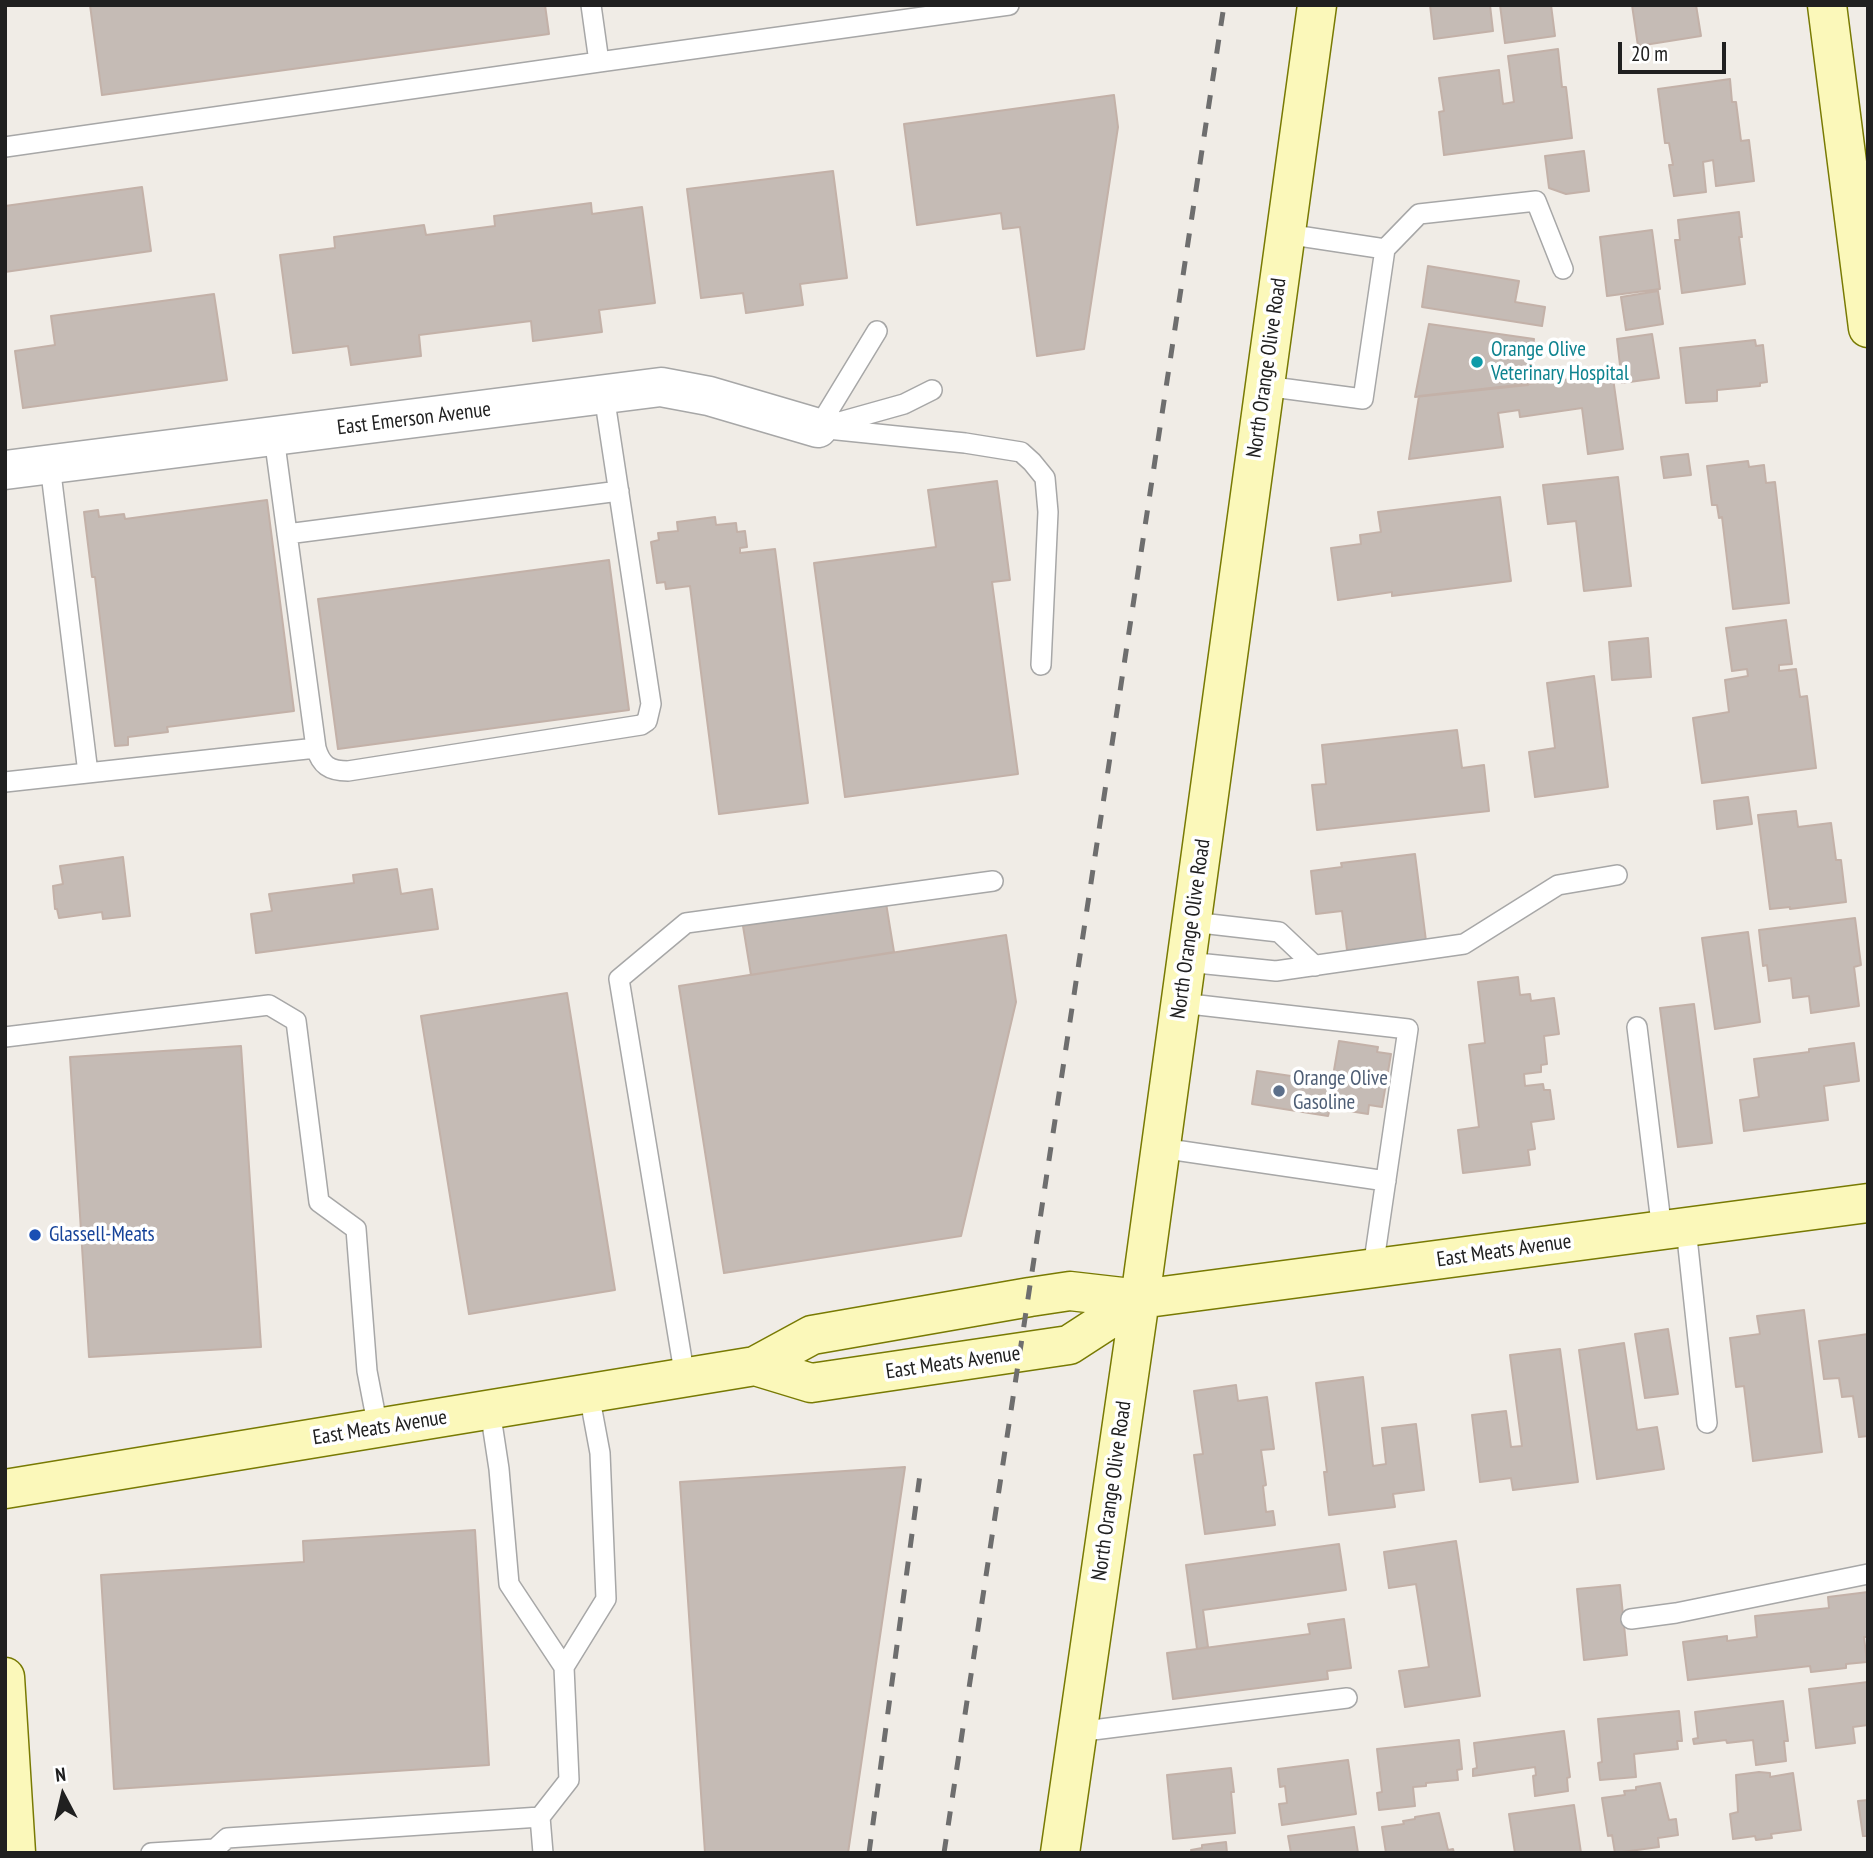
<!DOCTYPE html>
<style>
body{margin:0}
#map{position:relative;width:1873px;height:1858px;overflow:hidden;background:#f0ece6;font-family:"PT Sans Narrow",sans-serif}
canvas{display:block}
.frame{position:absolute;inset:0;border:7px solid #202020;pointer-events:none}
.north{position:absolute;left:28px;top:1760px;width:70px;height:70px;-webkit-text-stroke:5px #fff;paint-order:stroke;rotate:353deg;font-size:19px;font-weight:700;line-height:28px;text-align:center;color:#202020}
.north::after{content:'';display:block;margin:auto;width:24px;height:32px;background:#202020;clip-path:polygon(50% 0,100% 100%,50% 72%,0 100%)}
.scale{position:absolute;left:1618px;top:42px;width:108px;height:32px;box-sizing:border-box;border:4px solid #202020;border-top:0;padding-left:9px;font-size:21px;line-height:24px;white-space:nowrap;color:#202020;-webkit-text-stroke:5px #fff;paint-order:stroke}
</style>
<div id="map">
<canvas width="1873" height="1858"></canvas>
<div class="frame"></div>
<div class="north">N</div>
<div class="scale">20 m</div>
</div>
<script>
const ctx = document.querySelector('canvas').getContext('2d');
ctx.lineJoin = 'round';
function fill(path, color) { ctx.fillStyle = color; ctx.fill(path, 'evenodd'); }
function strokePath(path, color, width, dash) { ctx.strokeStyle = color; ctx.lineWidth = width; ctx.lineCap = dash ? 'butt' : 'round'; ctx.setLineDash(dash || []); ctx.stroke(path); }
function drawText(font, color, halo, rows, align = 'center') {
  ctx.font = font + ' "PT Sans Narrow",sans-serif'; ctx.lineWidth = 7; ctx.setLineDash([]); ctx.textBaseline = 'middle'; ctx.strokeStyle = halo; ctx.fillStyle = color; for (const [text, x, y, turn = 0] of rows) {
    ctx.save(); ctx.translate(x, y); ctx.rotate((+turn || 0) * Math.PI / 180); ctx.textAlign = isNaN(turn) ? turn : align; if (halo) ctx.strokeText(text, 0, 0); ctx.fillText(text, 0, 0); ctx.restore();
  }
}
const building = new Path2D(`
 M90,5H545L549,34L102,95Z
 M1430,5H1490L1493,31L1434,39Z
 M1500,5H1551L1555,36L1505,43Z
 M1632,5H1696L1701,36L1638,46Z
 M1558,49L1562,87H1566L1572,138L1444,155L1439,112L1444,111L1439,78L1499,70L1503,104L1514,102L1508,56Z
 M1730,79L1732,102H1736L1741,141L1749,140L1754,181L1716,186L1713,160L1703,162L1706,192L1674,196L1669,165H1673L1669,143H1665L1658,89Z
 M1114,95L1118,127L1084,349L1037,356L1020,227L1003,229L1001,213L917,225L904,124Z
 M1584,151L1589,191L1566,194L1549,188L1545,156Z
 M833,171L847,278L800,284L803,305L746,313L743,293L701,298L687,189Z
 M142,187L151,251L5,272V206Z
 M591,203L592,214L642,207L655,303L599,310L602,332L533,341L531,321L419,335L421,356L351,365L348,346L293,353L280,255L335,248L334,237L424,225L426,235L495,226L494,216Z
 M1739,212L1742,237H1739L1745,284L1682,293L1675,240H1680L1678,220Z
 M1652,230L1660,289L1607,296L1600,237Z
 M1428,266L1519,281L1515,302L1545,307L1542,326L1422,307Z
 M1658,291L1663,324L1626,330L1621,297Z
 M214,294L227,380L23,408L15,351L55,345L51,316Z
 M1429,324L1534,339L1528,385L1415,397Z
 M1652,334L1659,378L1622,383L1617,339Z
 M1755,340L1756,346L1763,345L1767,382L1760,383V386L1717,390V401L1686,403L1680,348Z
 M1580,378L1581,382L1613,378L1623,449L1588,454L1582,408L1520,417L1519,410L1498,413L1503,447L1409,459L1419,396Z
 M1688,454L1691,475L1664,478L1661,457Z
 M1748,461L1749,467L1764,465L1766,483L1775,482L1789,603L1733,609L1722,517L1719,518L1717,505H1712L1707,466Z
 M1618,477L1631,586L1584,591L1576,521L1548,524L1543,485Z
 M997,481L1010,580L992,582L1018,774L845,797L814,563L936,547L928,490Z
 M1500,497L1511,581L1392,596V592L1338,600L1331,548L1361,544L1360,535L1381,532L1378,512Z
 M267,500L294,711L167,727L168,732L128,737V745L115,746L95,577H92L84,512L98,510L99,517L124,514L125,519Z
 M715,517L716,525L736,523L737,532L745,531L747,547L740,548V553L775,549L808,803L719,814L690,586L666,589L665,582L657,583L651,542L659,540L658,533L678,531L677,522Z
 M609,560L629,710L338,749L318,599Z
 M1786,620L1792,664L1779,665V671L1796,669L1800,697L1807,696L1816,768L1702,783L1693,718L1729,712L1725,680L1748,676L1747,669L1732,671L1726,628Z
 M1648,638L1651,677L1612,680L1609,642Z
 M1594,676L1608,787L1535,797L1529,752L1555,748L1547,683Z
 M1457,730L1462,768L1484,765L1489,811L1317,830L1312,785L1326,784L1322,745Z
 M1748,797L1752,824L1717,829L1714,801Z
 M1796,811L1798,827L1831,823L1836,860H1841L1846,902L1790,909V907L1770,909L1758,815Z
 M1415,854L1426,941L1347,950L1342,911L1316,914L1311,871L1342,867L1341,863Z
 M123,857L130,916L103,919L102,912L59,918L57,909H55L53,886L63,884L60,866Z
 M397,869L401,894L432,889L438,929L256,953L251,914L272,911L269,894L354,883L353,875Z
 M886,903L894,952L751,975L743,926Z
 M1855,918L1861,965L1854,967L1859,1006L1811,1013L1809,996L1793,998L1791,978L1769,981L1767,965L1763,966L1759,930Z
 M1748,932L1760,1022L1715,1029L1702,938Z
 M1006,935L1016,1002L961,1236L724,1273L679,986Z
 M1518,977L1520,995L1530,994L1531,1001L1554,998L1559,1034L1544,1036L1547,1064L1541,1065V1072L1524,1074L1525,1086L1543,1084L1544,1090H1550L1554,1119L1531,1122L1535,1149L1528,1150L1530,1165L1463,1173L1458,1130L1479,1127L1469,1045L1485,1043L1478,982Z
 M567,993L615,1290L469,1314L421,1016Z
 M1694,1004L1712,1143L1678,1147L1660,1008Z
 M1339,1041L1378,1047L1377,1052L1391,1054L1382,1107L1369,1105L1368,1114L1330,1108L1328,1116L1252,1104L1257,1071L1332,1082Z
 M1854,1043L1859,1081L1824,1086L1828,1120L1744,1131L1740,1100L1759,1097L1754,1059L1809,1052V1049Z
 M241,1046L261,1347L89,1357L70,1057Z
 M1804,1310L1822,1452L1753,1461L1744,1386L1736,1387L1730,1338L1760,1334L1757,1316Z
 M1668,1329L1678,1394L1645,1398L1635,1334Z
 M1868,1334V1436L1859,1437L1853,1396L1842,1397L1839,1378L1824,1379L1819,1341Z
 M1624,1343L1637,1430L1657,1427L1664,1469L1597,1479L1579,1350Z
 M1560,1349L1578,1482L1513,1490L1511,1478L1480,1482L1472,1415L1506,1411L1511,1447L1522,1446L1510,1355Z
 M1363,1377L1373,1466L1386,1464L1382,1428L1416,1424L1424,1490L1393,1494L1395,1507L1329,1515L1324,1472H1327L1316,1383Z
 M1236,1385L1238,1401L1267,1397L1274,1449L1261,1450L1266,1485L1263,1486L1266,1512L1273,1511L1275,1525L1205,1534L1194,1455L1203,1454L1194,1391Z
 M905,1467L848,1853H705L680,1482Z
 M475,1530L489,1765L114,1789L101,1575L304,1562L303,1541Z
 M1456,1541L1480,1696L1405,1707L1399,1671L1429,1667L1416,1584L1389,1588L1384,1552Z
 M1339,1544L1346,1590L1203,1610L1208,1647L1197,1649L1186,1565Z
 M1620,1585L1627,1655L1584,1660L1577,1589Z
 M1868,1592V1637H1864L1867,1662L1846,1664V1668L1811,1672L1810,1666L1688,1680L1683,1642L1727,1636V1641L1757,1637L1755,1616L1829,1608L1828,1597Z
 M1344,1619L1351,1668L1327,1671L1328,1679L1173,1699L1167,1653L1310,1634L1308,1624Z
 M1868,1682V1725L1853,1727L1855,1743L1816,1748L1809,1689Z
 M1783,1701L1788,1741H1784L1786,1761L1756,1765L1753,1740L1727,1743L1726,1740L1694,1744L1693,1739L1698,1738L1695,1712Z
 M1679,1711L1682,1741H1677L1678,1749L1634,1754L1636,1777L1600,1780L1598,1763L1602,1762L1598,1719Z
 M1564,1731L1570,1777L1567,1778L1568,1791L1535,1796L1533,1776L1536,1775L1535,1767L1473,1776V1769L1477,1768L1474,1743Z
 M1459,1740L1462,1769L1457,1770L1458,1780L1426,1783V1786L1413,1787L1415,1806L1379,1810L1377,1793L1382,1792L1377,1749Z
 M1348,1760L1356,1814L1282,1825L1279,1804L1287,1803L1285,1786L1280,1787L1278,1769Z
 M1231,1768L1234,1792H1231L1235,1833L1173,1839L1167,1775Z
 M1759,1772L1770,1773V1777L1793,1773L1801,1830L1771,1834L1772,1838L1756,1840L1755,1836L1733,1839L1730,1814L1738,1812L1736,1775Z
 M1660,1783L1669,1820L1676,1819L1678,1835L1658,1838L1659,1847L1615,1853L1612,1835L1608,1836L1602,1798L1625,1795L1624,1791L1636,1790V1787Z
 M1868,1800V1836H1863L1858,1801Z
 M1574,1805L1581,1853H1515L1509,1814Z
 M1439,1813L1448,1850L1453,1849L1454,1853H1386L1382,1827L1404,1824L1403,1821L1415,1819V1817Z
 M1354,1827L1358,1853H1291L1288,1836Z
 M1226,1842L1227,1853H1192L1191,1850L1202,1848V1845Z`);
const lane = new Path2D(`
 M599,62L1009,5
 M5,147L599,62L591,5
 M1385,249L1419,214L1536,201L1563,269
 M1265,386L1363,399L1385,249L1286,234
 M829,425L904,404L932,390
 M818,428L965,443L1021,452L1032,462L1045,478L1048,512L1041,665
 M818,428L877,331
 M274,437L316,748
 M50,465L88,773
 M287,534L619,491
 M5,782L316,748C321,765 329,771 348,771L641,725L647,721L651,704L604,395
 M1192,922L1279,932L1315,966
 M1187,962L1276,971L1464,944L1558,885L1617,875
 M1181,1003L1408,1029L1373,1268
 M1637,1027L1662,1231
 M5,1037L269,1005L296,1021L319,1202L356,1229L367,1371L378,1428
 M1161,1148L1386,1181
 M1686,1228L1707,1423
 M685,1378L619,979L686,923L993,881
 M1631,1619L1676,1613L1868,1574
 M564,1667L606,1599L600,1453L589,1394
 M1077,1732L1347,1698
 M540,1817L543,1853
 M215,1849L227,1838L540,1817L569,1780L564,1667L509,1584L499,1469L490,1410
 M151,1853L215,1849V1853`);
const street = new Path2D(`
 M5,470L661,387L709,396L818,428`);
const secondary = new Path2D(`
 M1827,5L1868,328
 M755,1366L811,1383L1069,1345L1140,1299
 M5,1489L755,1366L812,1335L1030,1297L1070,1291L1140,1299L1868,1203
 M5,1677L16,1853
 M1060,1853L1140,1299L1317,5`);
const rail = new Path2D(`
 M869,1853L921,1467
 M944,1853L1224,5`);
const markers = [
 [1477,362,7,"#0f9aa8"],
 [1279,1091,7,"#5c6f8a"],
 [35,1235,7,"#1a4fb4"]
];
const cultureNames = [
 ["Orange Olive",1491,350],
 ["Veterinary Hospital",1491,374]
];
const streetNames = [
 ["North Orange Olive Road",1267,368,-82],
 ["East Emerson Avenue",414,419,-7],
 ["North Orange Olive Road",1191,929,-82],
 ["East Meats Avenue",1504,1251,-8],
 ["East Meats Avenue",953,1363,-8],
 ["East Meats Avenue",380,1428,-9],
 ["North Orange Olive Road",1112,1491,-82]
];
const serviceNames = [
 ["Orange Olive",1293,1079],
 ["Gasoline",1293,1103]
];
const transitNames = [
 ["Glassell-Meats",49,1235]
];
fill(building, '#c5bbb5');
strokePath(building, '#c3b1a8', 2);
strokePath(lane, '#a7a7a7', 22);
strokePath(street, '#a7a7a7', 41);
strokePath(secondary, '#787a03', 41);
strokePath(lane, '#fff', 19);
strokePath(street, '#fff', 38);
strokePath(secondary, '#fbf8ba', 38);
strokePath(rail, '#6e6e6e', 5, [14, 14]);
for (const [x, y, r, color] of markers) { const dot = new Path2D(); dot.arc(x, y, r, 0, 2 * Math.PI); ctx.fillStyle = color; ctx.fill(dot); strokePath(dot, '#fff', 2.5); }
drawText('21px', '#0d838f', '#fff', cultureNames, 'left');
drawText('21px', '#202020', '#fff', streetNames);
drawText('21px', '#4e5e75', '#fff', serviceNames, 'left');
drawText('21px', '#164399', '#fff', transitNames, 'left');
</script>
